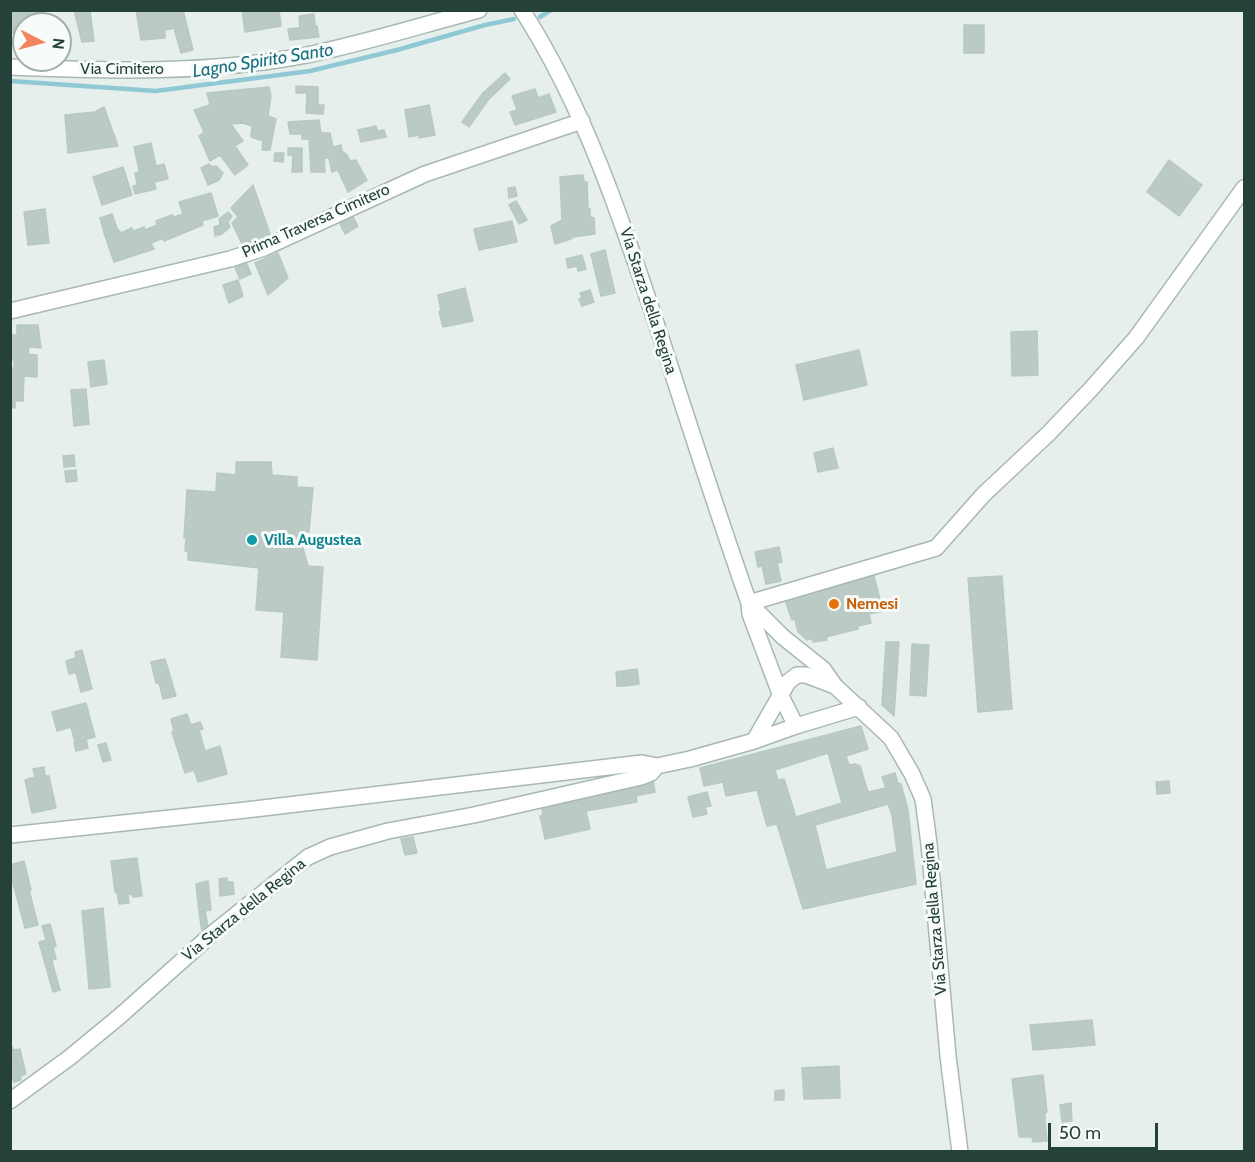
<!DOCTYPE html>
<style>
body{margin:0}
#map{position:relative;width:1255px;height:1162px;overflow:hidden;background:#e6efeb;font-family:Cabin,sans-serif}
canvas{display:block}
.frame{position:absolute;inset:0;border:12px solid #24423a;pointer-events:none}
.north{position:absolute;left:12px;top:12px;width:60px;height:60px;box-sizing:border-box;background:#f7fbf9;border:2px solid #a3b1ad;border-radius:50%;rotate:96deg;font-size:16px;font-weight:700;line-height:24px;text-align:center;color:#24423a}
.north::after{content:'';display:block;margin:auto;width:21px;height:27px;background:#f4845f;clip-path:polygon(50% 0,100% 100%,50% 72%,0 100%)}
.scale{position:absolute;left:1048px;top:1123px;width:110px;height:27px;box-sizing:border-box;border:3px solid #24423a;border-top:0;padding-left:8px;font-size:18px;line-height:21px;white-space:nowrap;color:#24423a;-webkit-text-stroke:4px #f7fbf9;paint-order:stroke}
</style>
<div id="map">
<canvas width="1255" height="1162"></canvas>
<div class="frame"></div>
<div class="north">N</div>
<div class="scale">50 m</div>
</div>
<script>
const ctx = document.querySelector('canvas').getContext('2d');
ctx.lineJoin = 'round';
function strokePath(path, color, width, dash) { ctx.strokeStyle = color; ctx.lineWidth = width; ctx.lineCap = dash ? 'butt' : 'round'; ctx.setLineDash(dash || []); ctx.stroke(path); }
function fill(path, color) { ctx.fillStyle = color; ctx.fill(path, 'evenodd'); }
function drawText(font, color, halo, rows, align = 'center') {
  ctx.font = font + ' Cabin,sans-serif'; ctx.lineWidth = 6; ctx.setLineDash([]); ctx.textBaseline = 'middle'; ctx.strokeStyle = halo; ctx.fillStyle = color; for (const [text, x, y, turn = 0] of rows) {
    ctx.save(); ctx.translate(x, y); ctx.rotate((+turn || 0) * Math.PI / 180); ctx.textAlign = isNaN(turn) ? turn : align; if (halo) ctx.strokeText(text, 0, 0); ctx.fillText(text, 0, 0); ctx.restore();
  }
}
const stream = new Path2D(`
 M540,17L551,10
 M10,81L156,91L310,71L397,50L485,25L514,19`);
const building = new Path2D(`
 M10,10H38L42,24H24V33L20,34L19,32L10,34Z
 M74,10H90L94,41L82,42Z
 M136,10H183L193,50L181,53L174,28L165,30V38L141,40Z
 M242,10H279L281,26L245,32Z
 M314,14L315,26L300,28L299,16Z
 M964,25H984V34H964Z
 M315,26H317L319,37L290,40L288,29Z
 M964,34H984V46H964Z
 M964,46H984V53H964Z
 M505,73L510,79L488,100L469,127L462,122L483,93Z
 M296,86L318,87V105H324L323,114L306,113L307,93H296Z
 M269,87L271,96L268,116L276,119L270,150H262L263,141L251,137L252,126L243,123L231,124L243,141L235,146L248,165L235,175L220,155L210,161L199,136L204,132L194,110L210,105L207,93Z
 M535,89L538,98L549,94L556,112L515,125L510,112L517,110L512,96Z
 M429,105L435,135L419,138V135L409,137L405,110Z
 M104,107L118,146L68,153L65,115L95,112Z
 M319,120L321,133H330L333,147L341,145L342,151L347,155L350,161L356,160L367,180L348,192L338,170L332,172L329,158H324L325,172H311L309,139H302V134H290L288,122Z
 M376,126L377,131L384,130L386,137L361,142L358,130Z
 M151,143L156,166L139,170L134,147Z
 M288,148H302V172H292L293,155H288Z
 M275,153H284L283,162L274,161Z
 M1169,160L1202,185L1179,216L1147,192Z
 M164,164L168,179L154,182L156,189L135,194L133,186L137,185L135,173L139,172V170Z
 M209,164L212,167L216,166L223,173L219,180L208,185L201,168Z
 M123,167L132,195L102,205L93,177Z
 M583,175L584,182H587L588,208L590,209V217L594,218L595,234L573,237L571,239L555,244L551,226L562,220L560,177Z
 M253,185L270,234L243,246L232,223L238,217L231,208Z
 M515,187L517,196L509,198L508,188Z
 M211,193L218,216L202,221L203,225L164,241L163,238L151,243L154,249L114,262L105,236L119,230L121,233L132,228L133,231L144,227L145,230L157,225L156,221L172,215L174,217L183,214L179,202Z
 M516,201L527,220L519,224L509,205Z
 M45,209L49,243L28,245L24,212Z
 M228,212L232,216L228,222L230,227L222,234L215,236L214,227L220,225L219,219Z
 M112,214L118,231L105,236L100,218Z
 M352,215L358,226L345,234L340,224Z
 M512,221L517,242L498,246L493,225Z
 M493,225L498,246L479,250L474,229Z
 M605,250L615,293L601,296L591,254Z
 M278,253L288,278L268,295L255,263Z
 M582,255L586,269L578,271L577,266L568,268L566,259Z
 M245,259L251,274L240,279L233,263Z
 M238,280L243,296L229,303L223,285Z
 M465,288L473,321L443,327L439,312L441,311L438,295Z
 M590,290L594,302L582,306L579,299L582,298L580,293Z
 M17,325H38L41,348L29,347L28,354L37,355V377L24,376L23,401H15V408L10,407V368H14V360L11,359L10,335H17Z
 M1037,331L1038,375L1012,376L1011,332Z
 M859,350L867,385L804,400L796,365Z
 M104,360L107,384L91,387L88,362Z
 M86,389L89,424L74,426L71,390Z
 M833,448L838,468L818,472L814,453Z
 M74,455L75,466L64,467L63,456Z
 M236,462H271L272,475L297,477V487L313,488L309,532L298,531L308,566L323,567L317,660L281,657L284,612L256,610L259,568L188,560V551H185L186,538H184L187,490L216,492L217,473L236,475Z
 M76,470L77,481L66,482L65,471Z
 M779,547L782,562L777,563L776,558L761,561L762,566L758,567L755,552Z
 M776,558L781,581L766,584L761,561Z
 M873,572L883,611L869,614L871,623L858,626V629L826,637L827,640L813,642L811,638L807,640L798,632L795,619L792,620L784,597Z
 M1002,576L1012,709L978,712L968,578Z
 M886,642H899L894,716L882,705Z
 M912,644L929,645L926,696L910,695Z
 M82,650L87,669L78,672L75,652Z
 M75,658L78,672L69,674L66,661Z
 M165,659L176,696L163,699L159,683H156L151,662Z
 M87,669L92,689L81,692L76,672Z
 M637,669L639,684L624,686L623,671Z
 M623,671L624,686H617L616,672Z
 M86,703L95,737L75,742L71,727L57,731L52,712Z
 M187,714L191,725L200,722L203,729L199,730L205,751L220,746L227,774L198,782L194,770L185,773L172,732L174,731L171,719Z
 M861,726L868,749L846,756L849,765L855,764L860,766L868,792L886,788L882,777L895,773L898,783L901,784L908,810L916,884L803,909L777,824L767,826L757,790L726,796L723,782L704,786L700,768ZM828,753L842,803L796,817L784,779L778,780L775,770ZM888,804L892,815L897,852L826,870L815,825Z
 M86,739L88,748L76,751L74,743Z
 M106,743L111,760L103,762L98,745Z
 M44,767L45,776H49L56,808L32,813L25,780L35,777L33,769Z
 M653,780L655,792L636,796L637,802L586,811L590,829L545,839L540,816H543L541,804Z
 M1169,781L1170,793L1157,794L1156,782Z
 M707,792L711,806L705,807L707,814L693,817L688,797Z
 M413,837L417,853L405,855L401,839Z
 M137,858L142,896L133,897L132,894L128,895L129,903L119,904L117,892H115L111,861Z
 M24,861L31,890L16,894L10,874V865Z
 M227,878V882H233L234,894L220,896L219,879Z
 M208,881L211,910L199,912L196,884Z
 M29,890L38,925L25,928L16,894Z
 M103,908L108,963L87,965L82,911Z
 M205,911L208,927L202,932L199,912Z
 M50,924L56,946L53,947L56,959L52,960L42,926Z
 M46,940L60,990L53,992L39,942Z
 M108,963L110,987L89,989L87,965Z
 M1092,1020L1095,1045L1033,1050L1030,1025Z
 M12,1046L21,1080L14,1082L10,1068V1047Z
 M20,1049L26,1074L20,1076L13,1050Z
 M839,1066L840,1098L804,1099L802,1068Z
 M1043,1075L1047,1112H1045V1120L1047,1141L1033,1142L1032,1137H1019L1012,1079Z
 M784,1090V1100H775V1091Z
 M1071,1103L1072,1121L1062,1122L1060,1105Z`);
const minor = new Path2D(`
 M522,10C588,113 625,230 663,344C691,431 719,517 749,603L750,614L781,696L796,726L859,707
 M10,67C109,71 210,74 307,55C365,43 422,25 479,10
 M10,311L230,259L264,248L425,174L582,121
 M749,603L936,548L984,494L1048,434L1091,389L1136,338L1244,188
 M749,603L783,637L823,669L835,686L891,738L912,774L923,799L929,844L948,1056L960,1152
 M754,741L788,682L797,675H806L835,686
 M10,835L246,810L642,763L657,766L690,759L754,741L796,726
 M10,1101L69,1058L120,1016L213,933L308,857L330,847L388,831L474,815L641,777L651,773L657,766`);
const markers = [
 [252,540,6,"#0f9aa8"],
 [834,604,6,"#e8710a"]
];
const streetNames = [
 ["Via Cimitero",122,69],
 ["Prima Traversa Cimitero",316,221,-24],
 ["Via Starza della Regina",648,301,72],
 ["Via Starza della Regina",244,910,-39],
 ["Via Starza della Regina",935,919,-95]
];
const cultureNames = [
 ["Villa Augustea",264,540]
];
const foodNames = [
 ["Nemesi",846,604]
];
const waterNames = [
 ["Lagno Spirito Santo",263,61,-9]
];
strokePath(stream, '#8ec9d4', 4.5);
fill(building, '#bbcac4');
strokePath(building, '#b8c9c2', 1.5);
strokePath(minor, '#a8b8b2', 18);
strokePath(minor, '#fff', 15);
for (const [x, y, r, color] of markers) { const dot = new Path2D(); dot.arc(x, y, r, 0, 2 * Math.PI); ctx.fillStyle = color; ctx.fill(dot); strokePath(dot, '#f7fbf9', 2); }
drawText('16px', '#24423a', '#f7fbf9', streetNames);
drawText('bold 16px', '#0d838f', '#f7fbf9', cultureNames, 'left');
drawText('bold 16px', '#c56008', '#f7fbf9', foodNames, 'left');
drawText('italic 18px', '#1c6f80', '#f7fbf9', waterNames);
</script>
